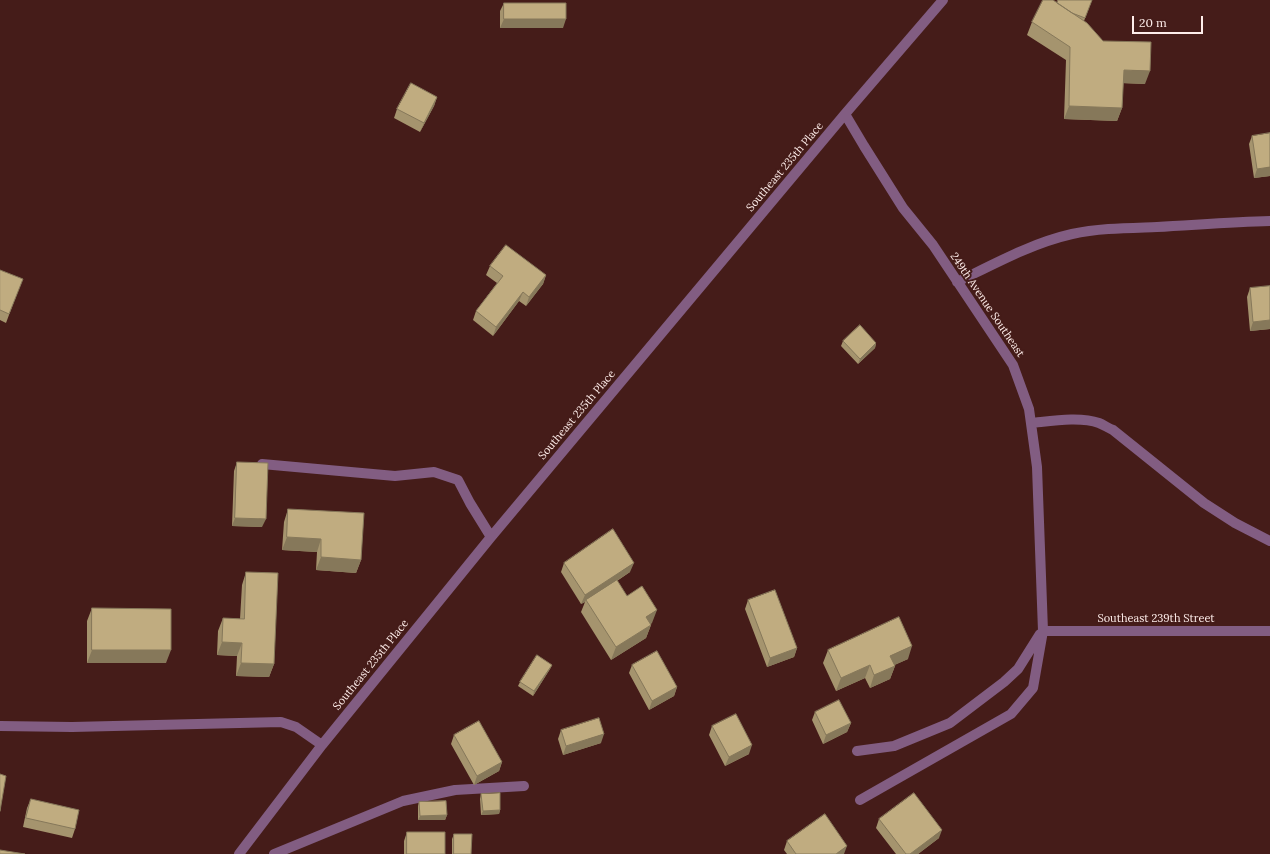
<!DOCTYPE html>
<style>
body{margin:0}
#map{position:relative;width:1270px;height:854px;overflow:hidden;background:#451c19;font-family:Lora,serif}
canvas{display:block}
.scale{position:absolute;left:1132px;top:16px;width:71px;height:18px;box-sizing:border-box;border:2px solid #feedea;border-top:0;padding-left:5px;font-size:12px;line-height:14px;white-space:nowrap;color:#feedea;-webkit-text-stroke:3px #451c19;paint-order:stroke}
</style>
<div id="map">
<canvas width="1270" height="854"></canvas>
<div class="scale">20 m</div>
</div>
<script>
const ctx = document.querySelector('canvas').getContext('2d');
ctx.lineJoin = 'round';
function strokePath(path, color, width, dash) { ctx.strokeStyle = color; ctx.lineWidth = width; ctx.lineCap = dash ? 'butt' : 'round'; ctx.setLineDash(dash || []); ctx.stroke(path); }
function fill(path, color) { ctx.fillStyle = color; ctx.fill(path, 'evenodd'); }
function drawText(font, color, halo, rows, align = 'center') {
  ctx.font = font + ' Lora,serif'; ctx.lineWidth = 4; ctx.setLineDash([]); ctx.textBaseline = 'middle'; ctx.strokeStyle = halo; ctx.fillStyle = color; for (const [text, x, y, turn = 0] of rows) {
    ctx.save(); ctx.translate(x, y); ctx.rotate((+turn || 0) * Math.PI / 180); ctx.textAlign = isNaN(turn) ? turn : align; if (halo) ctx.strokeText(text, 0, 0); ctx.fillText(text, 0, 0); ctx.restore();
  }
}
const minor = new Path2D(`
 M845,114L864,146L903,208L933,245L1013,365L1029,409L1037,467L1043,631L1033,688L1011,714L860,800
 M957,282C994,264 1032,243 1072,234C1100,228 1129,228 1157,227C1195,225 1232,222 1270,221
 M1031,423C1051,421 1080,416 1099,423C1104,425 1108,428 1113,430L1204,503L1235,523L1270,541
 M262,464L395,476L434,472L458,480L470,503L491,537
 M1043,631H1270
 M0,726L72,727L281,722L296,727L322,745
 M857,751L894,746L950,723L1004,682L1018,669L1040,634
 M239,854L322,745L491,537L845,114L943,0
 M274,854L403,801L455,790L524,786`);
const wall = new Path2D(`
 M1092,0L1084,21L1103,41L1145,84L1123,83L1122,108L1117,121L1064,119L1066,60L1027,35L1032,22L1057,3Z
 M504,3L563,28H500V11Z
 M437,97L434,106L420,132L394,118L397,109Z
 M1252,136L1270,176L1254,178L1249,144Z
 M490,266L546,275L543,284L526,306L519,301L493,336L473,320L476,311L497,283L486,275Z
 M0,270L19,288L6,323L0,320Z
 M1270,286V329L1250,331L1247,297L1250,288Z
 M843,341L876,343L875,348L858,364L841,346Z
 M237,462L262,527L232,526L234,471Z
 M288,509L361,560L356,573L316,570L317,552L282,550L284,522Z
 M564,563L630,572L617,581L627,596L652,623L650,624L651,625L646,638L611,660L581,612L585,602L581,604L561,572Z
 M246,572L274,664L269,677L236,676L237,656L217,655L218,631L223,618L240,619L242,585Z
 M748,600L797,648L794,657L767,667L745,609Z
 M92,608L166,663H87V621Z
 M828,650L908,659L894,665L895,666L890,679L870,688L865,678L836,691L823,663Z
 M552,665L550,669L533,696L518,686L520,682Z
 M632,665L677,687L674,696L649,710L629,673Z
 M815,712L851,723L847,732L823,744L812,720Z
 M712,726L749,754L725,766L709,735Z
 M561,730L601,743L563,755L558,739Z
 M454,735L502,762L499,771L474,785L451,744Z
 M481,794L500,810L499,814L481,815L480,799Z
 M31,799L75,829L72,838L23,827L27,808Z
 M419,802L447,815L445,820H418V806Z
 M879,819L939,838L918,854H896L876,828Z
 M407,832L445,854H404V841Z
 M454,834L471,854H452V839Z
 M787,841L844,854H787L784,850Z`);
const shadedWall = new Path2D(`
 M504,19H566L563,28H500Z
 M1124,70L1150,71L1145,84L1119,83Z
 M437,97L434,106L420,132L424,123Z
 M1069,106L1122,108L1117,121L1064,119Z
 M1270,167V176L1254,178L1257,169Z
 M546,275L543,284L526,306L529,297Z
 M523,292L519,301L493,336L496,327Z
 M1270,320V329L1250,331L1253,322Z
 M876,343L875,348L858,364L860,359Z
 M235,518L266,519L262,527L232,526Z
 M287,537L321,539L317,552L282,550Z
 M321,557L361,560L356,573L316,570Z
 M634,563L630,572L586,601V600L585,602L581,604L585,595Z
 M657,610L652,623L641,630L646,617Z
 M651,625L646,638L611,660L616,647Z
 M222,642L242,643L237,656L217,655Z
 M912,646L908,659L886,669L890,656Z
 M797,648L794,657L767,667L770,658Z
 M92,650H171L166,663H87Z
 M241,663L274,664L269,677L236,676Z
 M552,665L550,669L533,696L534,691Z
 M870,665L865,678L836,691L841,678Z
 M895,666L890,679L870,688L874,675Z
 M677,687L674,696L649,710L652,701Z
 M851,723L847,732L823,744L826,735Z
 M604,734L601,743L563,755L566,746Z
 M752,745L749,754L725,766L729,757Z
 M502,762L499,771L474,785L477,776Z
 M500,810L499,814L481,815L483,811Z
 M447,815L445,820H418L420,816Z
 M942,830L939,838L918,854H910Z
 M847,846L844,854H836Z`);
const building = new Path2D(`
 M1043,0H1053L1087,23L1103,41L1151,42L1150,71L1124,70L1122,108L1069,106L1070,47L1032,22Z
 M1058,0H1092L1085,18L1072,13L1057,3Z
 M504,3H566V19H504Z
 M411,83L437,97L424,123L397,109Z
 M1270,133V167L1257,169L1252,136Z
 M506,245L546,275L529,297L523,292L496,327L476,311L503,276L490,266Z
 M0,270L23,279L9,314L0,310Z
 M1270,286V320L1253,322L1250,288Z
 M860,325L876,343L860,359L843,341Z
 M237,462L268,463L266,519L235,518Z
 M288,509L364,513L361,560L321,557V539L287,537Z
 M613,529L634,563L585,595L564,563Z
 M246,572L278,573L274,664L241,663L242,643L222,642L223,618L244,619Z
 M617,580L627,596L642,586L657,610L646,617L651,625L616,647L586,600Z
 M775,590L797,648L770,658L748,600Z
 M92,608L171,609V650H92Z
 M899,617L912,646L890,656L895,666L874,675L870,665L841,678L828,650Z
 M657,651L677,687L652,701L632,665Z
 M537,655L552,665L534,691L520,682Z
 M839,700L851,723L826,735L815,712Z
 M736,714L752,745L729,757L712,726Z
 M599,718L604,734L566,746L561,730Z
 M479,721L502,762L477,776L454,735Z
 M0,774L6,776L0,811Z
 M500,793V810L483,811L481,794Z
 M914,793L942,830L910,854H906L879,819Z
 M31,799L79,810L75,829L26,818Z
 M446,801L447,815L420,816L419,802Z
 M825,814L847,846L836,854H796L787,841Z
 M407,832H445V854H407Z
 M454,834H472L471,854H454Z
 M0,850L25,854H0Z`);
const streetNames = [
 ["Southeast 235th Place",785,167,-50],
 ["249th Avenue Southeast",987,305,56],
 ["Southeast 235th Place",577,415,-50],
 ["Southeast 239th Street",1156,619],
 ["Southeast 235th Place",371,665,-51]
];
strokePath(minor, '#825d82', 10);
fill(wall, '#a5946e');
fill(shadedWall, '#86785a');
fill(building, '#c0ac80');
strokePath(building, '#86785a', 1);
drawText('11px', '#feedea', '#451c19', streetNames);
</script>
